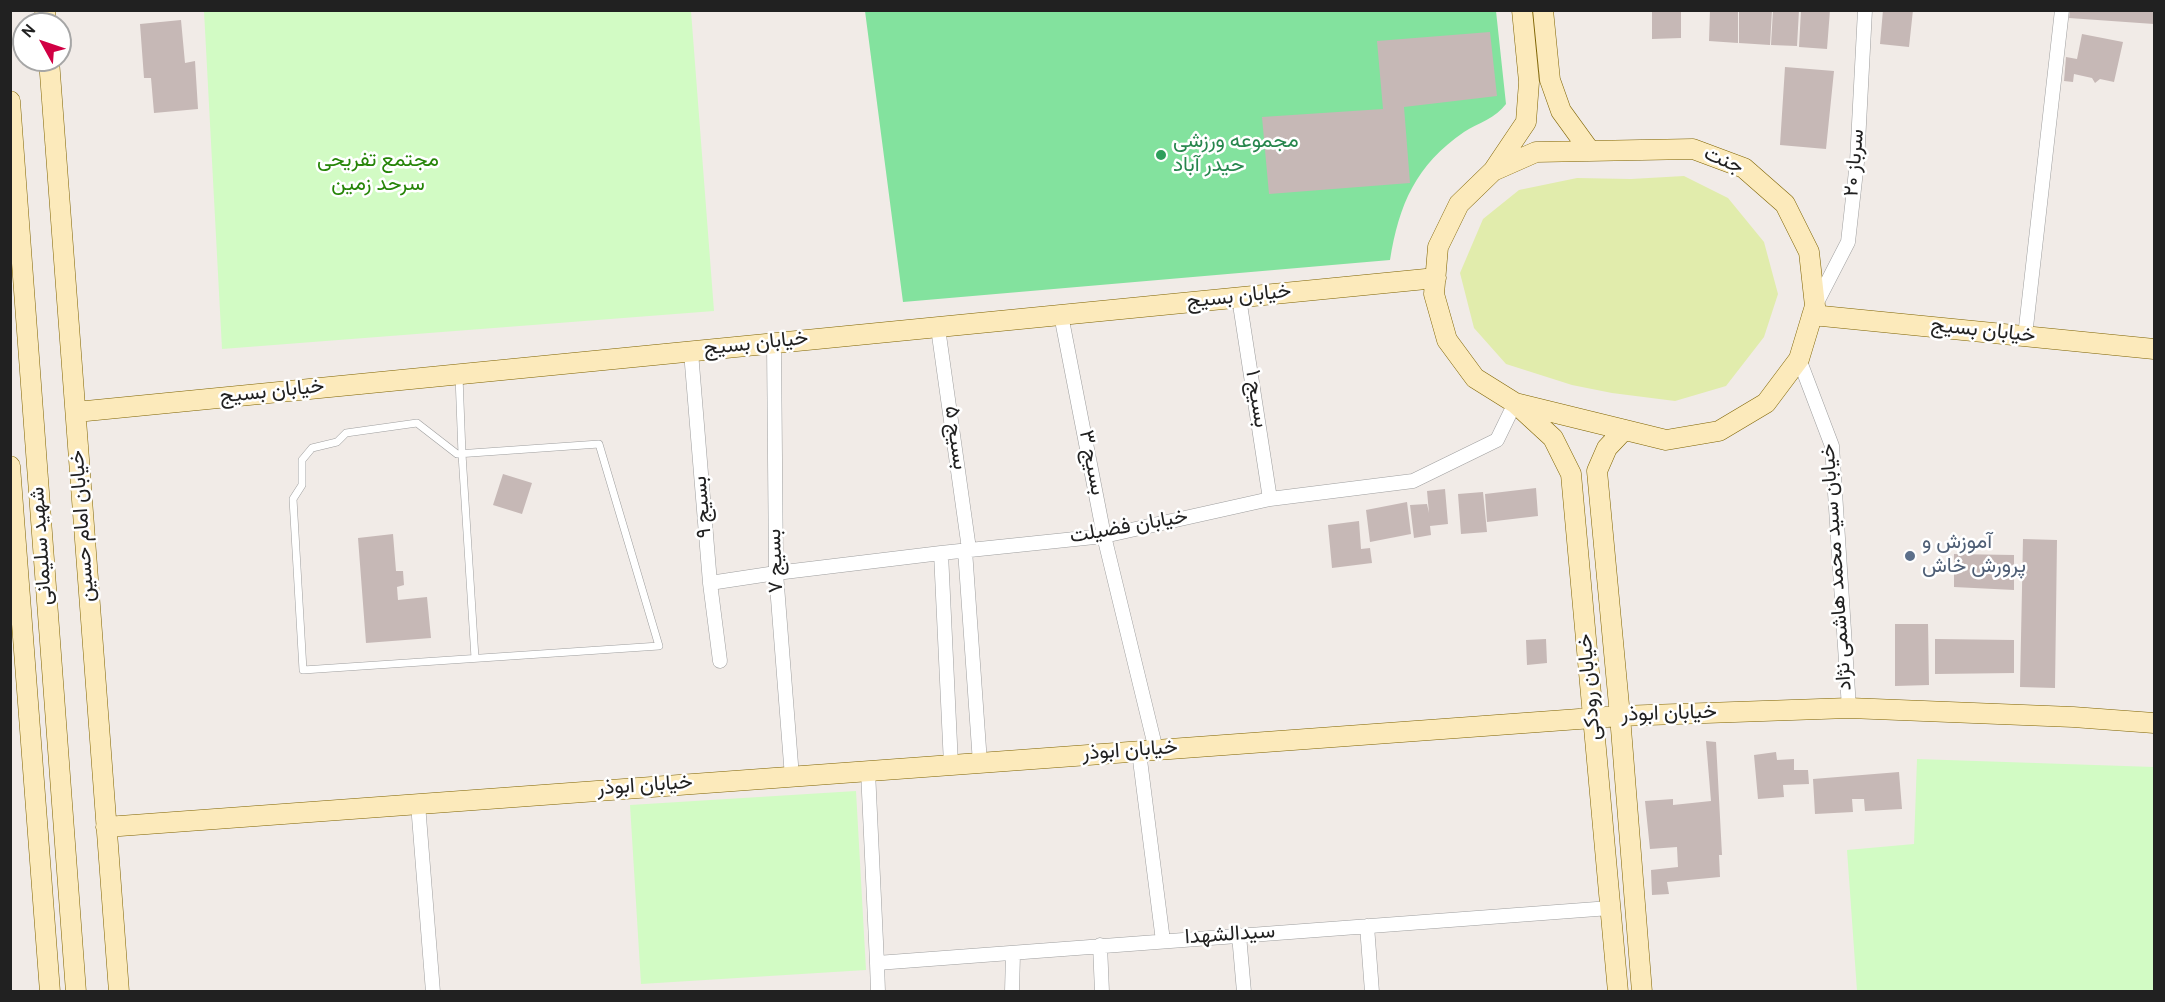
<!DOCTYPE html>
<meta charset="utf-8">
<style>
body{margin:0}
#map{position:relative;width:2165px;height:1002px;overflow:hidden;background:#f1ebe7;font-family:Overpass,sans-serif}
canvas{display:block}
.frame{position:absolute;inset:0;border:12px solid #212121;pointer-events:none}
.north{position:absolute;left:12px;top:12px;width:60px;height:60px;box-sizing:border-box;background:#fff;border:2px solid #a6a6a6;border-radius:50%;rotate:310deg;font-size:16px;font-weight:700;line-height:24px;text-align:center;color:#212121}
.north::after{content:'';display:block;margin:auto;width:21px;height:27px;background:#d10044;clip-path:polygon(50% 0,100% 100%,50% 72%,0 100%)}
</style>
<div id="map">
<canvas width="2165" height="1002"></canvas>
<div class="frame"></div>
<div class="north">N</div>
</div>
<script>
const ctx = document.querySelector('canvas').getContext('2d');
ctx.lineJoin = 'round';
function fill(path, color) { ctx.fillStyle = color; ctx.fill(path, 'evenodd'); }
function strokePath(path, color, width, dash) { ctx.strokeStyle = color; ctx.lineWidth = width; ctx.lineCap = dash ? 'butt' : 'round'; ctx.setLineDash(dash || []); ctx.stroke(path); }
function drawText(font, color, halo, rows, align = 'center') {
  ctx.font = font + ' Overpass,Vazirmatn,sans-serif'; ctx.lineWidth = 5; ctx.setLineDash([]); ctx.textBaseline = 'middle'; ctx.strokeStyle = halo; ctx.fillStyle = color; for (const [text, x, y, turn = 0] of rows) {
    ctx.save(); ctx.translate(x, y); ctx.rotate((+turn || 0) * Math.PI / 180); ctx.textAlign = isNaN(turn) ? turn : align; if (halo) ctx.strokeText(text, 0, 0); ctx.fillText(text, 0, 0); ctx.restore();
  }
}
const grass = new Path2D(`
 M1684,176L1728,198L1764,242L1778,294L1764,337L1726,386L1675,401L1612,393L1572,385L1506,364L1474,328L1460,273L1483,219L1519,190L1577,178L1631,179Z`);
const park = new Path2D(`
 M204,11H691L714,311L222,349Z
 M1917,759L2154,767V991H1857L1847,850L1914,844Z
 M856,791L866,970L641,984L630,805Z`);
const pitch = new Path2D(`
 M865,11H1496L1506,104C1496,118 1478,123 1464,132C1416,165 1399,204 1390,260L903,302Z`);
const building = new Path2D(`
 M1652,10H1681V38L1652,39Z
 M1710,10H1738V43L1709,41Z
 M1739,10H1772L1770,45L1739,43Z
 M1773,10H1799L1797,46L1771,45Z
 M1801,10H1830L1827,49L1799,47Z
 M1883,10H1913L1909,47L1880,44Z
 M2070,10H2154V24L2069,18Z
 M181,20L185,63L195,61L198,109L154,113L151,78H144L140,24Z
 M1490,32L1497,96L1404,107L1410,183L1269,194L1262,117L1383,109L1377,41Z
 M2082,34L2123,42L2114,82L2100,79L2095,83L2092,78L2074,74L2073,82L2064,81L2066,57L2077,59Z
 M1785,67L1834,71L1826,149L1780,145Z
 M503,474L532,483L522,514L493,505Z
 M1536,488L1538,516L1487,522L1485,494Z
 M1445,489L1448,524L1430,526L1431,535L1414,538L1410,505L1427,504L1429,513L1427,491Z
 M1483,492L1487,532L1461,534L1458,494Z
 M1407,502L1411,534L1370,542L1366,510Z
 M1359,521L1361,549L1370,548L1372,563L1332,568L1328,525Z
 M393,534L396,571H403L404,585L397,587L398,600L427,597L431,638L366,643L358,538Z
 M2023,539L2057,540L2055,688L2020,687Z
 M1954,554L2014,555V590L1954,587Z
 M1895,624H1928L1929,685L1895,686Z
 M1546,639L1547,663L1527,665L1526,640Z
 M1935,639L2014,640V673L1935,674Z
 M1706,741L1716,742L1722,855H1719L1720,877L1667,882L1669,894L1652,895L1651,870L1678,867L1677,847L1650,849L1645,801L1673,799V805L1711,801Z
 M1776,752L1777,760L1794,759V770H1808L1809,784L1783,785L1784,797L1758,799L1754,755Z
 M1899,772L1902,809L1865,811L1864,799H1852L1853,812L1815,814L1813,779Z`);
const lane = new Path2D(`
 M459,376L462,454L475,658
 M417,423L457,454L599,444L659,646L303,670L293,499L302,485V460L312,448L337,442L346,433Z`);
const street = new Path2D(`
 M1239,298L1270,499
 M1815,306L1848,242L1857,162L1865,10
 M1061,315L1104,536L1156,750
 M938,328L969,549
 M2025,336L2062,10
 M774,344L776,573L792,777
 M691,352L710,583L720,661
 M1799,359L1832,446L1849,708
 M965,550L980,763
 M941,553L951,765
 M710,583L776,573L941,553L1104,536L1270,499L1413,481L1497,440L1515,403
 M1139,752L1163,941
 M868,771L877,963
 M418,804L433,992
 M1367,926L1372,992
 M1239,935L1244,992
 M1100,945L1102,992
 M878,992L877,963L1610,908
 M1012,992L1013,954`);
const secondary = new Path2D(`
 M45,10L46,24
 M1543,10L1550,80L1561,111L1590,151
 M49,60L119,992
 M10,101L76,992
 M1493,171L1526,122L1529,82L1522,10
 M1812,315L2154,349
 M1515,403L1666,440L1719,431L1766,403L1799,359L1815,306L1809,252L1785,204L1744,168L1693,149L1536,152L1493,171L1459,204L1438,247L1434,294L1447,340L1475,378L1515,403L1553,438L1571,474L1618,992
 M76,412L1436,278
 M1624,430L1607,448L1597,471L1620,716L1642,992
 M10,466L50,992
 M106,827L1620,716L1849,708L2073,717L2154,723`);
const markers = [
 [1161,155,6,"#2e9e5b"],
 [1910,556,6,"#5c6f8a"]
];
const leisureNames = [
 ["مجموعه ورزشی",1173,143],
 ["حیدر آباد",1173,167]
];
const parkNames = [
 ["مجتمع تفریحی",378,162],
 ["سرحد زمین",378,186]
];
const streetNames = [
 ["جنت",1723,162,23],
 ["سرباز ۲۰",1856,163,-85],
 ["خیابان بسیج",1239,298,-6],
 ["خیابان بسیج",1983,332,6],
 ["خیابان بسیج",756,345,-6],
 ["خیابان بسیج",272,393,-6],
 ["بسیج ۱",1255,399,81],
 ["بسیج ۵",954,438,82],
 ["بسیج ۳",1090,463,79],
 ["بسیج ۹",704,507,-95],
 ["خیابان امام حسین",84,526,-94],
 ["خیابان فضیلت",1129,528,-10],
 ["شهید سلیمانی",43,546,-94],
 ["بسیج ۷",777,561,-92],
 ["خیابان سید محمد هاشمی نژاد",1838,567,-94],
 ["خیابان رودکی",1591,687,-95],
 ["خیابان ابوذر",1669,715,-2],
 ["خیابان ابوذر",1130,752,-4],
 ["خیابان ابوذر",645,787,-4],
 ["سیدالشهدا",1230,936,-4]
];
const serviceNames = [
 ["آموزش و",1922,544],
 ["پرورش خاش",1922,568]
];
fill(grass, '#e1ecac');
fill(park, '#d2fbc4');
fill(pitch, '#83e29e');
fill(building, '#c6b8b6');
strokePath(lane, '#9e9e9e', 8);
strokePath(street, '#9e9e9e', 15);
strokePath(secondary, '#7e6301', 21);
strokePath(lane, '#fff', 7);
strokePath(street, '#fff', 14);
strokePath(secondary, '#fceabb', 20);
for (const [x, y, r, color] of markers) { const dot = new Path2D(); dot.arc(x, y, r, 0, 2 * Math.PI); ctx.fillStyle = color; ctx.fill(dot); strokePath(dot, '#fff', 2); }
drawText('21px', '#27864d', '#fff', leisureNames, 'left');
drawText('21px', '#268508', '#fff', parkNames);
drawText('21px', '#212121', '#fff', streetNames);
drawText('21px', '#4e5e75', '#fff', serviceNames, 'left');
</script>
